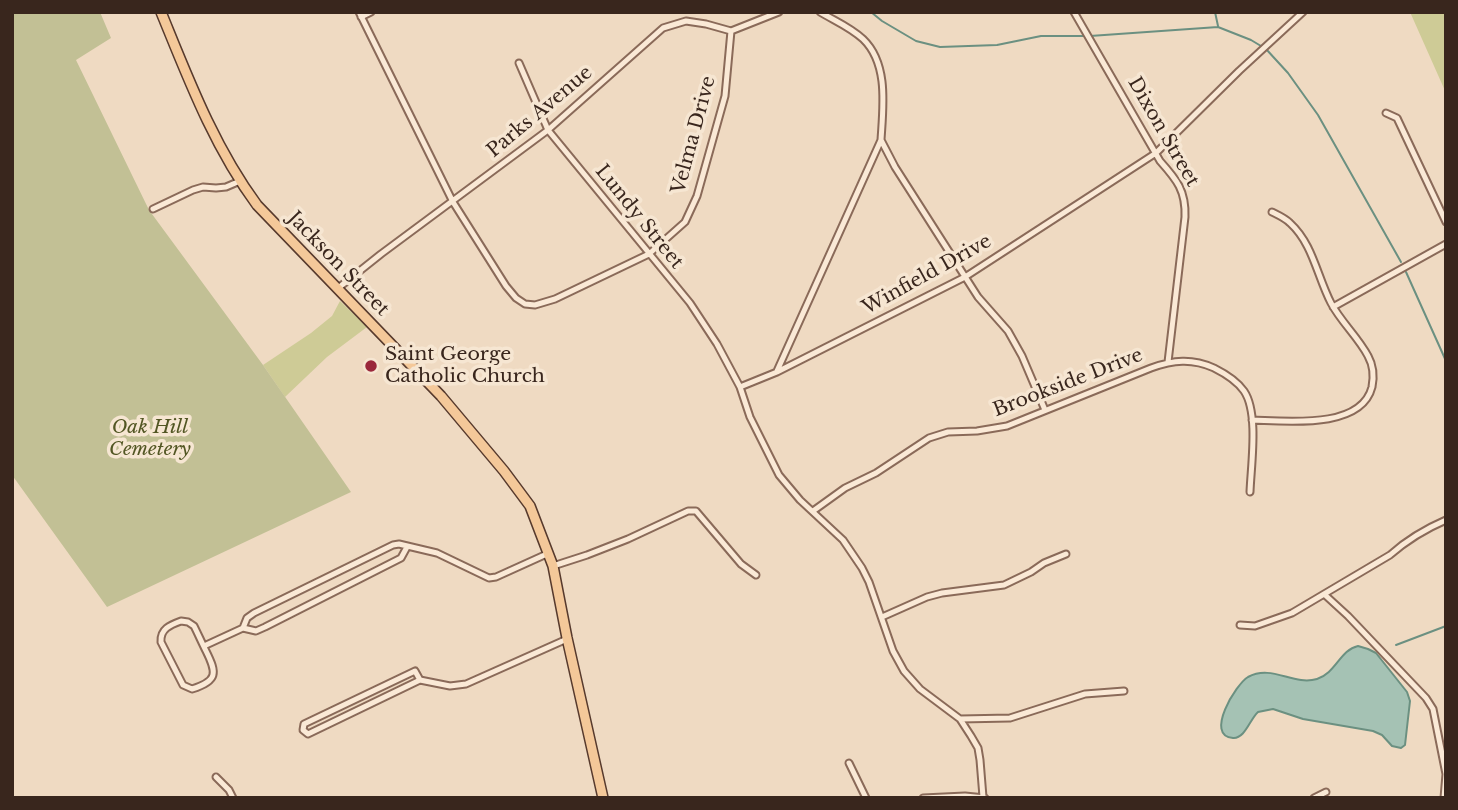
<!DOCTYPE html>
<style>
body{margin:0}
#map{position:relative;width:1458px;height:810px;overflow:hidden;background:#efdac2;font-family:"Libre Baskerville",serif}
canvas{display:block}
.frame{position:absolute;inset:0;border:14px solid #39261d;pointer-events:none}
</style>
<div id="map">
<canvas width="1458" height="810"></canvas>
<div class="frame"></div>
</div>
<script>
const ctx = document.querySelector('canvas').getContext('2d');
ctx.lineJoin = 'round';
function fill(path, color) { ctx.fillStyle = color; ctx.fill(path, 'evenodd'); }
function strokePath(path, color, width, dash) { ctx.strokeStyle = color; ctx.lineWidth = width; ctx.lineCap = dash ? 'butt' : 'round'; ctx.setLineDash(dash || []); ctx.stroke(path); }
function drawText(font, color, halo, rows, align = 'center') {
  ctx.font = font + ' "Libre Baskerville",serif'; ctx.lineWidth = 7; ctx.setLineDash([]); ctx.textBaseline = 'middle'; ctx.strokeStyle = halo; ctx.fillStyle = color; for (const [text, x, y, turn = 0] of rows) {
    ctx.save(); ctx.translate(x, y); ctx.rotate((+turn || 0) * Math.PI / 180); ctx.textAlign = isNaN(turn) ? turn : align; if (halo) ctx.strokeText(text, 0, 0); ctx.fillText(text, 0, 0); ctx.restore();
  }
}
const green = new Path2D(`
 M1410,12H1446V93Z
 M340,301L367,327L327,357L285,397L263,365L311,333L332,316Z`);
const cemetery = new Path2D(`
 M12,12H100L111,38L76,60L149,210L263,365L351,492L107,607L12,475Z`);
const water = new Path2D(`
 M1358,646L1368,649L1376,653L1407,692L1410,701L1405,745L1401,748L1392,746L1382,735L1373,731L1303,719L1273,709L1258,712C1250,719 1245,739 1233,738C1204,736 1236,684 1248,677C1272,664 1293,686 1317,679C1336,673 1340,650 1358,646Z`);
const stream = new Path2D(`
 M871,12L882,21L916,41L940,47L997,45L1041,36H1084
 M1215,12L1218,26
 M1090,36L1218,27L1251,40L1261,46
 M1266,49L1288,73L1318,115L1401,262
 M1406,272L1446,361
 M1396,645L1446,626`);
const street = new Path2D(`
 M359,12L453,202L506,286L516,298L525,304L535,305L555,299L649,254L685,222L697,196L725,96L731,31
 M1074,12L1160,161C1177,180 1186,191 1185,217L1168,362
 M361,17L371,12
 M519,63L548,130L690,303L717,344L740,387L750,417L779,475L800,500L843,540L862,568L869,582L893,651L904,671L920,689L960,719L971,736L978,748L980,760L983,797
 M1386,113L1397,118L1446,222
 M881,140L895,167L978,297L1008,331L1022,356L1045,410
 M153,209L193,190L203,187L216,188L226,187L240,181
 M337,289L381,254L548,130L663,28L686,21L706,24L731,31L779,12
 M1333,307L1446,244
 M777,371L881,140C883,107 889,64 863,39C850,27 835,21 820,12
 M740,387L777,372L965,277L1156,153L1239,71L1303,12
 M1252,420C1286,421 1361,430 1372,387C1374,377 1373,365 1368,356C1358,337 1341,322 1331,303C1317,276 1313,244 1290,223C1285,218 1278,215 1272,212
 M813,511L845,488L876,473L929,438L948,432L977,431L1007,426L1151,368C1173,360 1192,358 1214,368C1224,373 1237,381 1244,391C1259,413 1251,465 1250,492
 M553,566L587,555L628,539L688,511H696L741,564L756,575
 M1324,594L1348,616L1426,698L1433,709L1446,774L1444,798
 M882,617L927,597L942,593L1004,585L1031,572L1044,563L1066,554
 M181,621L188,622L194,626C198,634 202,643 206,651C217,673 218,681 192,689L183,685L161,642C160,629 170,625 181,621Z
 M1240,625L1255,626L1292,613L1390,555C1407,540 1425,529 1446,520
 M243,628L256,631L265,627L401,558L407,547
 M204,646L243,628L247,618L254,613L393,545L399,544L437,553L489,578L496,577L549,553
 M415,671L420,680L308,734L303,730L304,724Z
 M420,680L450,686L466,684L567,639
 M960,719L1010,718L1085,694L1124,691
 M849,763L866,798
 M216,777L229,790L233,798
 M923,798L965,796L985,798
 M1314,798L1326,792`);
const primary = new Path2D(`
 M161,12C188,78 214,147 257,205L441,396L504,471L530,506L553,566L567,638L603,798`);
const markers = [
 [371,366,7,"#9a273b"]
];
const streetNames = [
 ["Parks Avenue",540,112,-40],
 ["Dixon Street",1163,132,60],
 ["Velma Drive",694,135,-75],
 ["Lundy Street",639,217,51],
 ["Jackson Street",338,264,46],
 ["Winfield Drive",927,275,-29],
 ["Brookside Drive",1068,383,-21]
];
const poiNames = [
 ["Saint George",385,355],
 ["Catholic Church",385,377]
];
const parkNames = [
 ["Oak Hill",150,428],
 ["Cemetery",150,450]
];
fill(green, '#cecb96');
fill(cemetery, '#c2c095');
fill(water, '#a5c2b4');
strokePath(water, '#6b9081', 2);
strokePath(stream, '#6b9081', 2);
strokePath(street, '#8a6a59', 9);
strokePath(primary, '#573a2d', 12);
strokePath(street, '#fae9d6', 5);
strokePath(primary, '#f4c899', 9);
for (const [x, y, r, color] of markers) { const dot = new Path2D(); dot.arc(x, y, r, 0, 2 * Math.PI); ctx.fillStyle = color; ctx.fill(dot); strokePath(dot, '#f6e6d2', 2.5); }
drawText('19px', '#39261d', '#f6e6d2', streetNames);
drawText('19px', '#39261d', '#f6e6d2', poiNames, 'left');
drawText('italic 19px', '#525623', '#f6e6d2', parkNames);
</script>
